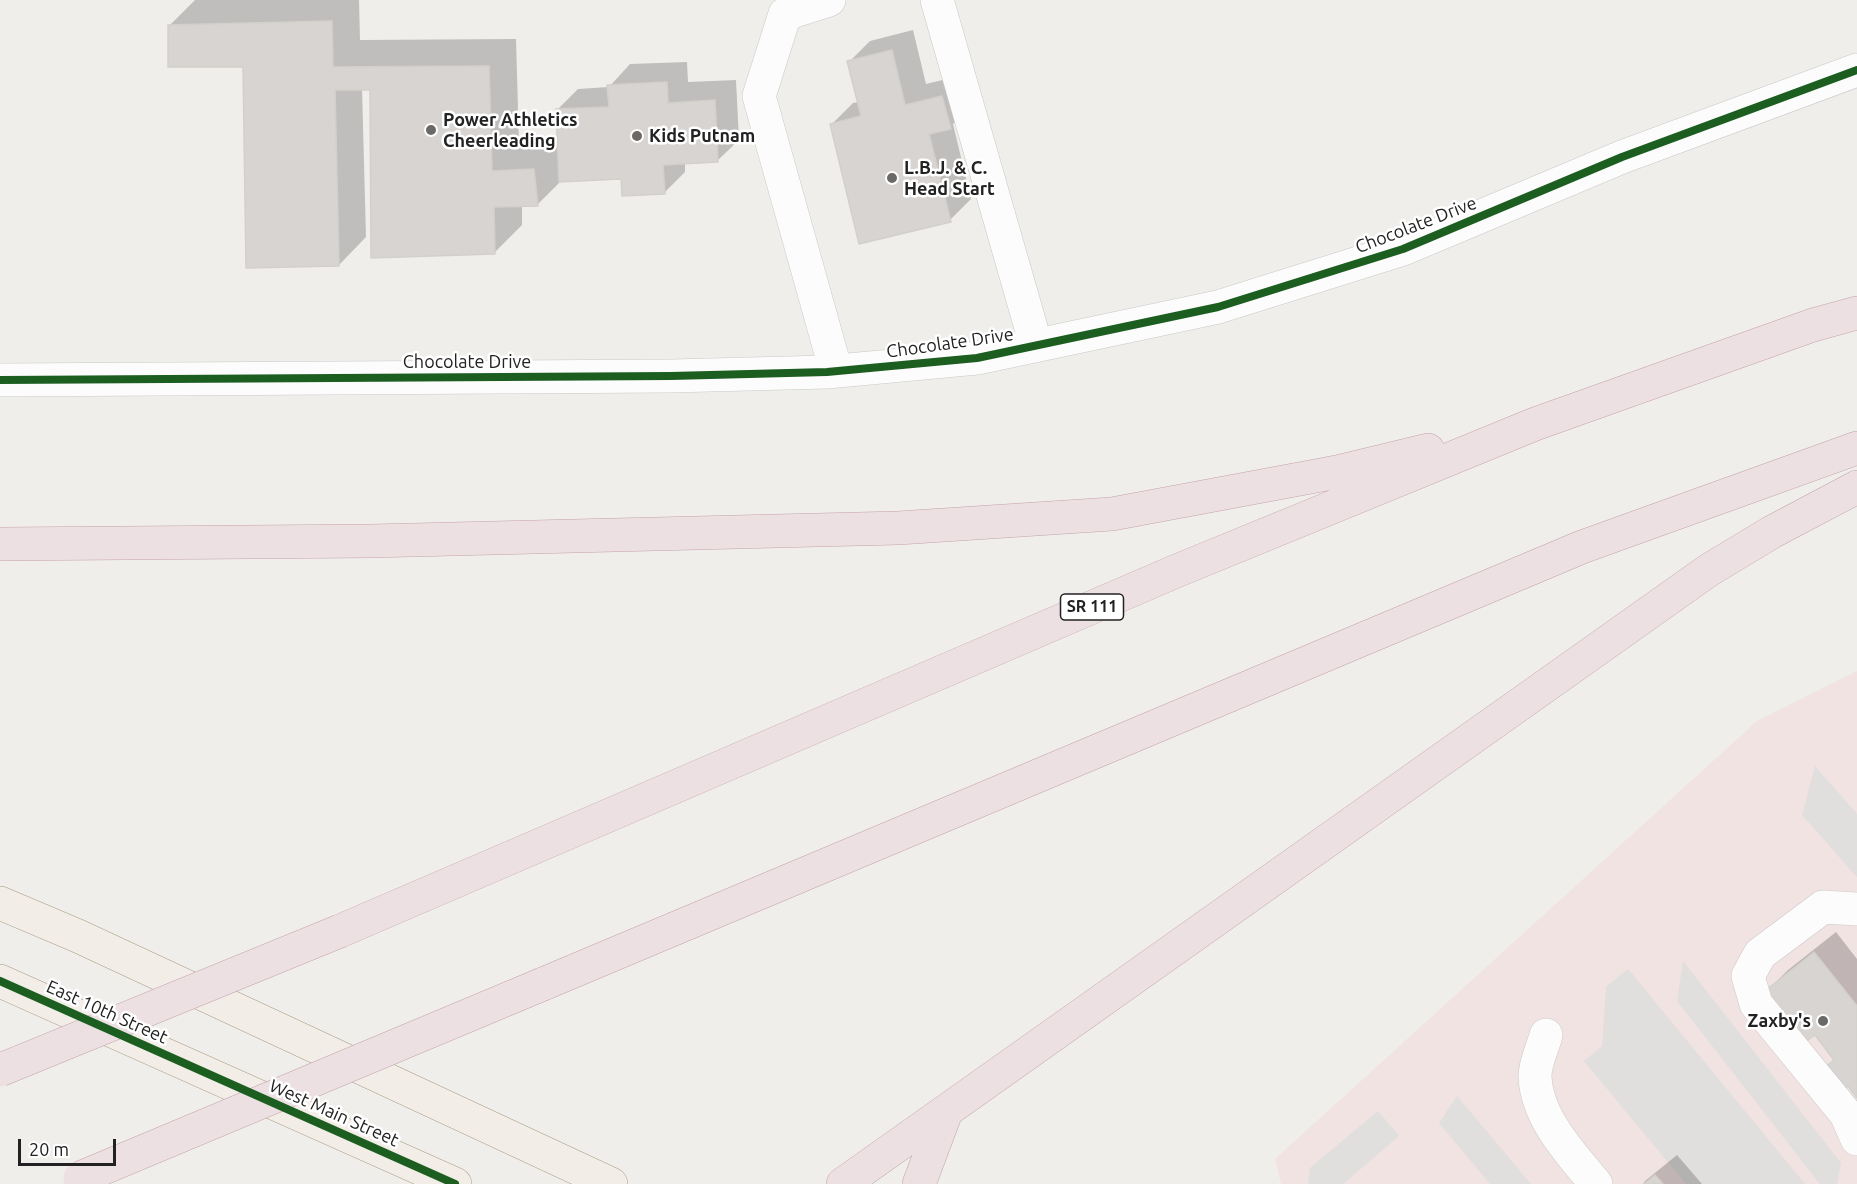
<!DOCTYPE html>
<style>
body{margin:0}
#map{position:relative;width:1857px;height:1184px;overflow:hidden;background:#f0eeeb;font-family:Ubuntu,sans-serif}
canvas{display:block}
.scale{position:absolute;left:18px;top:1139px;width:98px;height:27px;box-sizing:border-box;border:3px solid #222;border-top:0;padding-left:8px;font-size:18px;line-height:21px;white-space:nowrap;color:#222;-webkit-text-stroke:4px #fff;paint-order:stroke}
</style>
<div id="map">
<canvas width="1857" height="1184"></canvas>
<div class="scale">20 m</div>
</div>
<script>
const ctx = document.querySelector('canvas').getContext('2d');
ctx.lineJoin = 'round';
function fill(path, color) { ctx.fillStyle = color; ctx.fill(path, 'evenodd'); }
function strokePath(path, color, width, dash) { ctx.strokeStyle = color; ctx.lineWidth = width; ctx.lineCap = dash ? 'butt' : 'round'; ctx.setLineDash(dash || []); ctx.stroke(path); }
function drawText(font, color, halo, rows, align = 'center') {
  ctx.font = font + ' Ubuntu,sans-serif'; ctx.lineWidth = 5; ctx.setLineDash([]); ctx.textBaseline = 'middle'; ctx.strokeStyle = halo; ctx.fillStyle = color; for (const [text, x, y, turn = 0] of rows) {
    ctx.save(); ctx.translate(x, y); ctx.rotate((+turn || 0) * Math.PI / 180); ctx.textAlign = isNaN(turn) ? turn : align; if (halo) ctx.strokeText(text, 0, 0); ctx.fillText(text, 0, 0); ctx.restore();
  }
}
const commercial = new Path2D(`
 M1857,671V1184H1281L1275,1159L1757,721Z`);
const parking = new Path2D(`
 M1815,766L1857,814V877L1802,815Z
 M1683,961L1841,1163L1837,1184H1820L1677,1001Z
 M1628,969L1805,1184H1686L1584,1061L1602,1046L1606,987Z
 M1457,1096L1531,1184H1490L1439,1123Z
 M1378,1111L1399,1136L1343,1184H1308L1310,1168Z`);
const shadow = new Path2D(`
 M195,0H359L360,40L516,39L519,144L558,142L557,110L578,89L609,87L630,64L687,62L688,82L736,80L739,140L717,161L685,163V172L664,193L623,178L561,181L537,205H522V225L495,252L371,88H362L366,237L339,265L244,65L169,26Z
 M913,30L926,84L963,75L971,106L953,124L971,199L950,220L832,124L853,103L859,102L849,62L870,41Z
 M1836,932L1857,959V1095L1835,1059L1815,1033L1767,991L1788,970Z
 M1677,1155L1702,1184H1643L1645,1181Z`);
const building = new Path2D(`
 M332,21L333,67L489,66L492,171L534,169L538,206L494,207L495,254L371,258L370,90H335L339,266L246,268L243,67H168V25Z
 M892,50L905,105L942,96L951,129L929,134L951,222L859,244L830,124L861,116L847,61Z
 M667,82L668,103L715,100L718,162L663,165L665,194L622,196L621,179L559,182L556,109L609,107L607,85Z
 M1814,952L1857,1006V1098L1848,1086L1842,1091L1824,1068L1834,1060L1815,1035L1805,1042L1765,991Z
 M1655,1175L1663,1184H1644Z`);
const minor = new Path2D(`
 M829,0L785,14L759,96L836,371
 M937,0L1036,345
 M0,380L671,376L827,372L977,358L1218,307L1403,249L1622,157L1857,70
 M1857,909L1823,907L1760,954L1748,976L1756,1004L1846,1114L1857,1139
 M1546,1035C1543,1047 1535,1063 1535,1076C1536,1117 1571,1154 1596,1184`);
const major = new Path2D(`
 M0,903L78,936L611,1184
 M0,981L455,1184`);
const highway = new Path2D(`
 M0,544L371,541L898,528L1112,514L1337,472L1428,450
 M340,931L1174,572L1535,424L1813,325L1857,313
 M543,984L1582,547L1857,448
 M843,1184L1709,570L1772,532L1857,487
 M919,1184L946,1112`);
const highwayBridge = new Path2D(`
 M0,1070L340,931
 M80,1178L543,984`);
const cycleway = new Path2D(`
 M0,380L671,376L827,372L977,358L1218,307L1403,249L1622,157L1857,70
 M0,981L455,1184`);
const markers = [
 [431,130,6,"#6a6968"],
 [637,136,6,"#6a6968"],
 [892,178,6,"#6a6968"],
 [1823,1021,6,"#6a6968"]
];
const shields = [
 [1092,607,63]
];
const shieldNames = [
 ["SR 111",1092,607]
];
const poiNames = [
 ["Power Athletics",443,120],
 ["Cheerleading",443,141],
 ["Kids Putnam",649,136],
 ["L.B.J. & C.",904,168],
 ["Head Start",904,189],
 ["Zaxby's",1811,1021,"right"]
];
const streetNames = [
 ["Chocolate Drive",1416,225,-21],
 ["Chocolate Drive",950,343,-8],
 ["Chocolate Drive",467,362],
 ["East 10th Street",107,1012,24],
 ["West Main Street",334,1113,24]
];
fill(commercial, '#f1e3e1');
fill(parking, '#e0dfde');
fill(shadow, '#0003');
fill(building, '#d7d4d2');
strokePath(building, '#d3d0cc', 1.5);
strokePath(minor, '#c9c8c7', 34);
strokePath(major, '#a79c86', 34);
strokePath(highway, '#c5a2ac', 34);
strokePath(minor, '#fdfcfc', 33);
strokePath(major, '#f3ede7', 33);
strokePath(highway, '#ece0e2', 33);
strokePath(highwayBridge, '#c5a2ac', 34, []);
strokePath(highwayBridge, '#ece0e2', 33);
strokePath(cycleway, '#1b5e20', 8);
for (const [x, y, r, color] of markers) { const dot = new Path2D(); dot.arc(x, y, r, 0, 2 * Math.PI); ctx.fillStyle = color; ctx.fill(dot); strokePath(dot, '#fff', 2); }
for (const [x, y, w] of shields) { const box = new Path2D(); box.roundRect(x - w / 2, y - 13, w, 26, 4.5); ctx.fillStyle = '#fff'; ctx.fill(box); strokePath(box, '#222', 1.5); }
drawText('bold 16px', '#222', null, shieldNames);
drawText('bold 18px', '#222', '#fff', poiNames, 'left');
drawText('18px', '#222', '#fff', streetNames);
</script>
